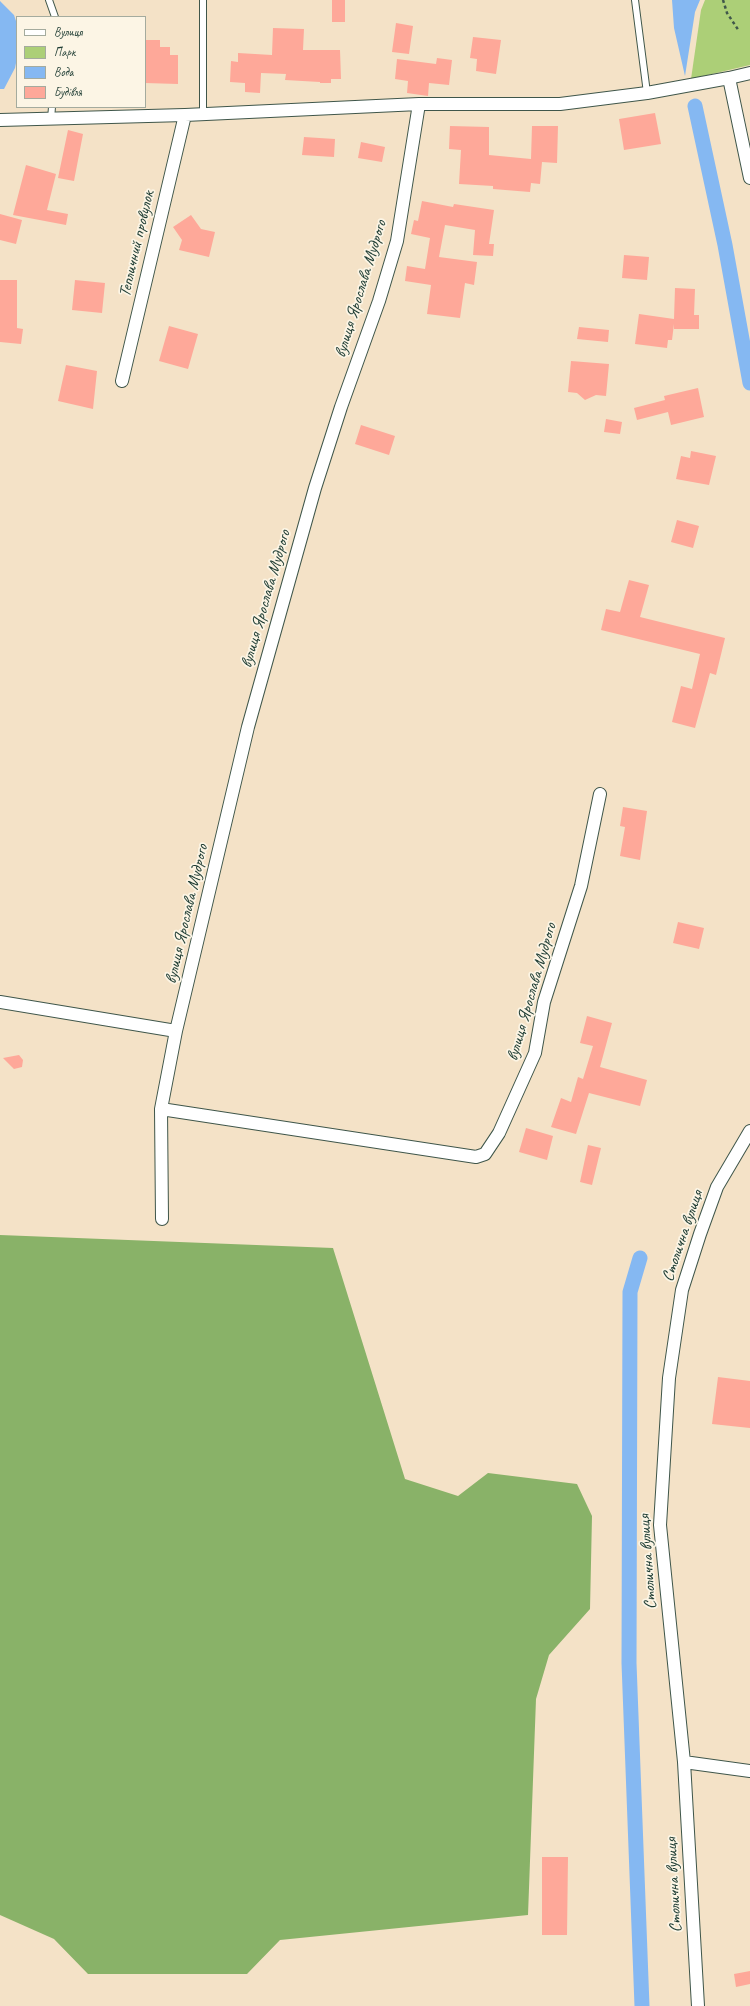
<!DOCTYPE html>
<meta charset="utf-8">
<style>
body{margin:0}
#map{position:relative;width:750px;height:2006px;overflow:hidden;background:#f4e2c7;font-family:Caveat,sans-serif}
canvas{display:block}
.legend{position:absolute;left:16px;top:16px;width:130px;height:92px;box-sizing:border-box;background:#fcf5e5;border:1px solid #a4ab9e;margin:0;padding:5px 7px;list-style:none;font-size:12px;color:#1f3d34}
.legend li{display:flex;align-items:center;gap:8px;height:20px}
.legend b{width:20px;border:1px solid #a4ab9e}
</style>
<div id="map">
<canvas width="750" height="2006"></canvas>
<ul class="legend">
<li><b style="height:5px;background:#fff"></b>Вулиця</li>
<li><b style="height:11px;background:#accf77"></b>Парк</li>
<li><b style="height:11px;background:#85b8f2"></b>Вода</li>
<li><b style="height:11px;background:#fea899"></b>Будівля</li>
</ul>
</div>
<script>
const ctx = document.querySelector('canvas').getContext('2d');
ctx.lineJoin = 'round';
function fill(path, color) { ctx.fillStyle = color; ctx.fill(path, 'evenodd'); }
function strokePath(path, color, width, dash) { ctx.strokeStyle = color; ctx.lineWidth = width; ctx.lineCap = dash ? 'butt' : 'round'; ctx.setLineDash(dash || []); ctx.stroke(path); }
function drawText(font, color, halo, rows, align = 'center') {
  ctx.font = font + ' Caveat,sans-serif'; ctx.lineWidth = 3.5; ctx.setLineDash([]); ctx.textBaseline = 'middle'; ctx.strokeStyle = halo; ctx.fillStyle = color; for (const [text, x, y, turn = 0] of rows) {
    ctx.save(); ctx.translate(x, y); ctx.rotate((+turn || 0) * Math.PI / 180); ctx.textAlign = isNaN(turn) ? turn : align; if (halo) ctx.strokeText(text, 0, 0); ctx.fillText(text, 0, 0); ctx.restore();
  }
}
const green = new Path2D(`
 M705,0H750V65L691,79L701,10Z`);
const forest = new Path2D(`
 M0,1235L333,1248L405,1479L458,1496L488,1473L577,1484L592,1516L590,1609L549,1655L536,1699L528,1915L280,1940L247,1974H88L54,1939L0,1915Z`);
const water = new Path2D(`
 M672,0H700L695,12L685,76L674,28Z
 M0,1L14,15L17,24V58L15,68L4,89H0Z`);
const canal = new Path2D(`
 M695,106L725,245L750,383
 M640,1258L630,1292L629,1663L642,2006`);
const building = new Path2D(`
 M332,0H345V22H332Z
 M396,23L413,26L409,54L392,52Z
 M273,28L304,29L303,50H340L341,79H331V83H320V82L285,80L286,74L261,73L260,93L245,92V83L230,82L231,61L238,62V53L272,55Z
 M473,37L501,40L496,74L476,71L477,59L470,58Z
 M145,40H160V47H170V55H178V84L145,83Z
 M437,58L452,60L449,85L429,83L428,96L407,93L408,81L395,79L397,59L436,64Z
 M655,113L661,144L624,150L619,119Z
 M450,126L489,127V155L531,159L532,126H558L557,163L542,162L540,184L531,183L530,192L493,189V186L459,184L461,150L449,149Z
 M68,130L83,134L74,181L58,178Z
 M304,137L335,139L334,157L302,155Z
 M361,142L385,147L382,162L358,158Z
 M26,165L56,174L47,210L68,214L66,225L13,215Z
 M422,201L453,207L454,204L494,210L489,244H494L493,256L473,255L475,230L445,225L439,257L477,262L474,285L465,283L460,318L427,314L431,285L405,281L407,266L425,269L430,238L411,234L414,220L418,221Z
 M0,214L22,220L16,244L0,240Z
 M191,215L201,229L215,232L209,257L179,250L182,240L173,227Z
 M624,255L649,257L647,280L622,278Z
 M0,280H17V328L23,329L21,344L0,342Z
 M75,280L105,283L102,313L72,310Z
 M675,288L695,289L694,315H699V329H674V324L672,340H668L667,348L635,344L639,314L674,319Z
 M169,326L198,334L188,369L159,361Z
 M579,327L609,330L608,342L577,339Z
 M571,361L609,364L606,396L596,395L585,400L577,393L568,392Z
 M66,365L97,371L93,409L58,401Z
 M698,388L704,417L671,425L668,412L637,420L634,408L665,400L664,396Z
 M606,419L622,422L620,434L604,432Z
 M361,425L395,436L389,455L355,444Z
 M691,451L716,456L709,485L676,479L681,456L690,458Z
 M677,520L699,526L693,548L671,542Z
 M629,580L649,585L640,617L725,638L716,675L710,673L695,728L672,722L681,686L692,689L700,654L601,630L606,609L620,612Z
 M623,807L647,811L640,860L620,856L625,827L620,826Z
 M678,922L704,928L699,949L673,943Z
 M587,1016L612,1023L600,1067L647,1080L640,1106L589,1093L576,1134L551,1127L561,1098L571,1102L578,1077L583,1079L593,1046L580,1043Z
 M19,1055L23,1060L22,1067L14,1069L3,1058Z
 M526,1128L553,1136L547,1160L519,1152Z
 M588,1145L601,1148L592,1185L580,1182Z
 M718,1377L750,1381V1428L712,1424Z
 M542,1857H568L567,1935H542Z
 M750,1971V1984L736,1987L734,1974Z`);
const path = new Path2D(`
 M723,0L727,13L739,31`);
const service = new Path2D(`
 M49,0L55,17
 M203,0V113
 M635,0L647,93
 M51,119L52,107`);
const minor = new Path2D(`
 M750,73L729,78L750,178
 M0,120L185,115L419,104H560L647,93L729,78
 M122,381L185,115
 M0,1002L176,1031
 M161,1109L476,1157L485,1154L499,1133L535,1053L544,1002L581,886L600,794
 M162,1219L161,1109L176,1031L248,727L315,488L341,407L379,301L397,241L419,104
 M684,1762L750,1771
 M698,2006L684,1762L660,1525L669,1378L682,1290L700,1234L717,1187L750,1131`);
const streetNames = [
 ["Тепличний провулок",137,244,-77],
 ["вулиця Ярослава Мудрого",361,289,-73],
 ["вулиця Ярослава Мудрого",266,599,-74],
 ["вулиця Ярослава Мудрого",187,914,-77],
 ["вулиця Ярослава Мудрого",532,992,-74],
 ["Столична вулиця",683,1236,-71],
 ["Столична вулиця",648,1562,-94],
 ["Столична вулиця",674,1885,-93]
];
fill(green, '#accf77');
fill(forest, '#89b268');
fill(water, '#85b8f2');
strokePath(canal, '#85b8f2', 15);
fill(building, '#fea899');
strokePath(service, '#3f564a', 8);
strokePath(minor, '#3f564a', 14);
strokePath(path, '#3f564a', 2.5, [3, 3]);
strokePath(service, '#fff', 6);
strokePath(minor, '#fff', 12);
drawText('17px', '#1f3d34', '#fcf5e5', streetNames);
</script>
